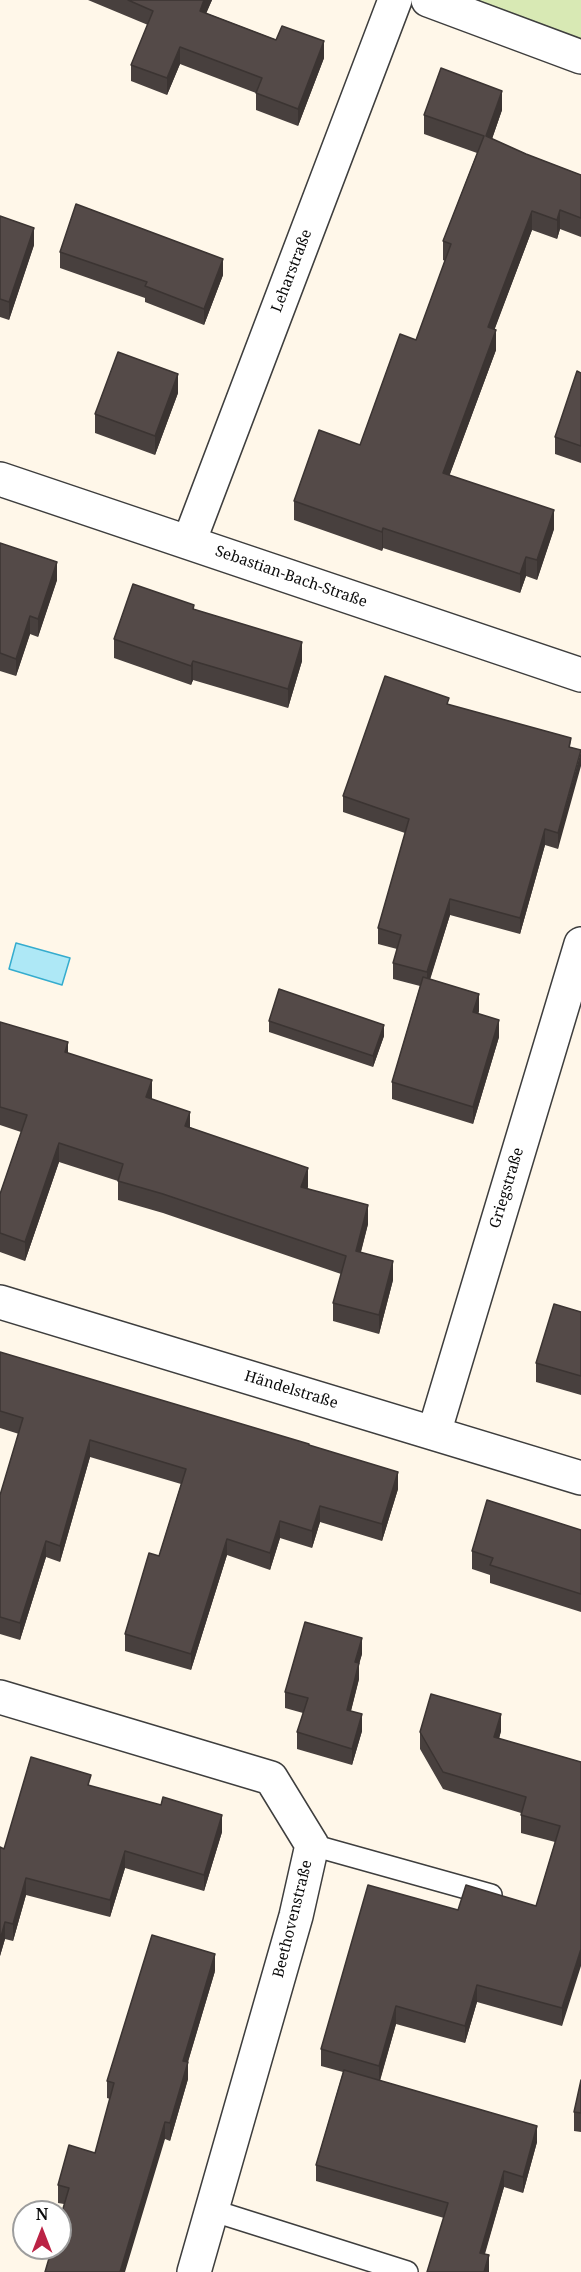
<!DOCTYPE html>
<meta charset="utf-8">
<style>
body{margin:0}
#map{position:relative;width:581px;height:2272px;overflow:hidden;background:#fff7e9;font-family:"Noto Serif",serif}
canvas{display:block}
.north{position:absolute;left:12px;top:2200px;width:60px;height:60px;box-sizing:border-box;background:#fff;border:2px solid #9d9d9d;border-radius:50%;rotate:0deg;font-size:16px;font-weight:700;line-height:24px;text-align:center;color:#0b0b0b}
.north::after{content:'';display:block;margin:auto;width:21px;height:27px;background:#bb2345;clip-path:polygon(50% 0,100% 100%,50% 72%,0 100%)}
</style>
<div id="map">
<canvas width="581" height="2272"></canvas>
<div class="north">N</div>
</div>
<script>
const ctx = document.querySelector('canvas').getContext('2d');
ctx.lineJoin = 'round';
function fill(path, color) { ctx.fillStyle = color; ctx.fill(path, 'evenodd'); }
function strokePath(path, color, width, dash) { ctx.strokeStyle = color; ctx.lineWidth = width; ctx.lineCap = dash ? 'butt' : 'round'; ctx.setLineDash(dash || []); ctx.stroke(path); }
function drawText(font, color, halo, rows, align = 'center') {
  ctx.font = font + ' "Noto Serif",serif'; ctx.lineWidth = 6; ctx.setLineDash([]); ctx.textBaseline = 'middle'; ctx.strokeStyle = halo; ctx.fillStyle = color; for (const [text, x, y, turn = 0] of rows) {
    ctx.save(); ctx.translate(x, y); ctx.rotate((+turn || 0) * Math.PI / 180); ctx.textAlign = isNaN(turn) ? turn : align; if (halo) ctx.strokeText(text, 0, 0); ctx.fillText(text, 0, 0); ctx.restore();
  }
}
const green = new Path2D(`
 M428,0H581V57Z`);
const water = new Path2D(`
 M16,943L70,958L62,985L9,969Z`);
const lane = new Path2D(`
 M312,1845L491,1895
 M211,2210L407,2272`);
const street = new Path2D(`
 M428,0L581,57
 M0,479L581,675
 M189,542L395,0
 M0,1302L581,1478
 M434,1433L581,944
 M0,1697L271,1778L312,1845L296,1916L194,2272`);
const wall = new Path2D(`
 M88,0H212L206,13L324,58L298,126L256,110V93L180,64L167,95L131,81V65L148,25Z
 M502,110L492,139L526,154L581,175V237L560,229L557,239L532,230L494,330L496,350L449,476L554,529L537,580L526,576L520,593L383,548L382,551L294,520V501L360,445L416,340L445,261L443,260V241L477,153L424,134V115Z
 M0,216L34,245L9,320L0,317Z
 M60,252L223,275L204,325L145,302V298L60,268Z
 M581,373V463L555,454V437Z
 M178,393L155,455L95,433V414Z
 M0,543L57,580L38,637L30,634L16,676L0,671Z
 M194,610L302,661L288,708L193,680L191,685L114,658V639Z
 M449,705L571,738L558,849L545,845L520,934L450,915L430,980L479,1011L478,1014L499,1037L473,1124L392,1099V1082L420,986L393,979V963L397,949L378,944V928L405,833L343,812V796Z
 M269,1021L384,1036L373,1067L269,1032Z
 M0,1022L68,1053L152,1099L190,1127L308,1187L307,1188L368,1224L361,1252L393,1280L379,1334L333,1321V1303L341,1274L163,1213L118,1200V1181L59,1162L25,1261L0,1252V1194L21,1132L0,1125Z
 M581,1312V1395L536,1382V1363Z
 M0,1352L309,1446L398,1489L382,1541L320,1522L312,1548L280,1538L270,1570L227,1555L191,1670L125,1651V1634L159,1556L181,1484L90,1457L60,1562L46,1557L20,1640L0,1634V1495L19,1434L0,1428Z
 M581,1530V1612L490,1583V1575L472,1569V1551Z
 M362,1654L359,1663V1679L351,1711L362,1731L352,1765L297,1749V1732L303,1713L285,1708V1692Z
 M501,1731L499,1739L581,1762L562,2026L477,2002L465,2043L396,2024L380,2081L537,2142L523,2193L504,2187L485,2254L489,2255V2272H427L444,2218L316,2181V2165L343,2072L321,2066V2049L458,1910L536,1906L555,1842L521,1833V1813L443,1789L420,1749V1732Z
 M91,1786L222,1832L204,1891L125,1868L110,1917L26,1895L13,1941L5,1939L0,1956V1847L4,1849Z
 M215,1971L188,2062V2079L170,2141L165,2139L64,2204L58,2203V2185L95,2153L110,2099L107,2098V2081Z
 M581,2080V2132L574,2131V2112Z`);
const shadedWall = new Path2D(`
 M204,0H212L200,28V11Z
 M324,41V58L298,126V109Z
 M180,47V64L167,95V78Z
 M502,91V110L486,156V136Z
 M560,210V229L557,239V220Z
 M532,211V230L488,347V327Z
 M34,228V245L9,320V302Z
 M223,259V275L204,325V309Z
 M496,330V350L443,493V473Z
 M178,374V393L155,455V436Z
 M554,510V529L537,580V560Z
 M383,528V548L382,551V532Z
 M526,557V576L520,593V574Z
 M57,562V580L38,637V619Z
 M30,616V634L16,676V659Z
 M302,642V661L288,708V689Z
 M193,661V680L191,685V666Z
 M581,751V766L558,849V833Z
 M545,829V845L520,934V918Z
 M450,899V915L427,988V972Z
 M479,994V1011L473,1029V1012Z
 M499,1020V1037L473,1124V1107Z
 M384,1025V1036L373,1067V1056Z
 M68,1042V1061L65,1052Z
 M152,1080V1099L146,1097Z
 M190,1112V1130L185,1126Z
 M59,1143V1162L25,1261V1242Z
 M308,1168V1187L301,1206V1187Z
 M368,1205V1224L356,1270V1251Z
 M393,1261V1280L379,1334V1315Z
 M90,1440V1457L60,1562V1546Z
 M398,1472V1489L382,1541V1524Z
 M320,1506V1522L312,1548V1531Z
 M280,1521V1538L270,1570V1553Z
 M227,1539V1555L191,1670V1654Z
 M46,1541V1557L20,1640V1623Z
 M362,1638V1654L355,1679V1662Z
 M359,1663V1679L347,1726V1710Z
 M362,1714V1731L352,1765V1749Z
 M501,1714V1731L494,1755V1737Z
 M222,1815V1832L204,1891V1875Z
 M125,1851V1868L110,1917V1900Z
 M26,1878V1895L13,1941V1924Z
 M5,1922V1939L0,1956V1940Z
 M581,1949V1966L562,2026V2008Z
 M215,1954V1971L183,2078V2061Z
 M477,1985V2002L465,2043V2026Z
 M396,2006V2024L379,2083V2066Z
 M188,2062V2079L170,2141V2123Z
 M165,2122V2139L125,2272H120Z
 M537,2126V2142L523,2193V2177Z
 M504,2171V2187L480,2269V2253Z
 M489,2255V2272H484Z`);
const building = new Path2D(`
 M128,0H204L200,11L276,40L282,26L324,41L298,109L256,93L262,78L180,47L167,78L131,65L153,11Z
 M441,68L502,91L486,136L526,154L581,175V218L560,210L557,220L532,211L488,327L496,330L443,473L554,510L537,560L526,557L520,574L383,528L382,532L294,501L319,430L360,445L400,334L416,340L451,244L443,241L484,136L424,115Z
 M76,204L223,259L204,309L145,286L147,282L60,252Z
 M0,216L34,228L9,302L0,299Z
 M118,352L178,374L155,436L95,414Z
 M577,371L581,373V446L555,437Z
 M0,543L57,562L38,619L30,616L16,659L0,653Z
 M133,584L194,605L193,609L302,642L288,689L193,661L191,666L114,639Z
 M385,676L449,698L447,704L571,738L569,747L581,750L558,833L545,829L520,918L450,899L427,972L393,963L401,935L378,928L409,819L343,796Z
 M423,977L479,994L473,1012L499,1020L473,1107L392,1082Z
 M279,989L384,1025L373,1056L269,1021Z
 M0,1022L68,1042L65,1052L152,1080L146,1097L190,1112L185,1126L308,1168L301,1187L368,1205L356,1251L393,1261L379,1315L333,1303L346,1256L163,1194L118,1181L123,1164L59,1143L25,1242L0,1233V1194L27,1115L0,1107Z
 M554,1304L581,1312V1376L536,1363Z
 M0,1352L309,1444V1445L398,1472L382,1524L320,1506L312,1531L280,1521L270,1553L227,1539L191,1654L125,1634L149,1553L159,1556L186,1469L90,1440L60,1546L46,1541L20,1623L0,1617V1495L23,1418L0,1411Z
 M487,1500L581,1530V1594L490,1565L493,1558L472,1551Z
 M305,1622L362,1638L355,1662L359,1663L347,1710L362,1714L352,1749L297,1732L308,1698L285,1692Z
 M431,1694L501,1714L494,1737L581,1762V1949L562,2008L477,1985L465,2026L396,2006L379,2066L321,2049L368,1885L458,1910L466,1885L536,1906L560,1826L521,1815L526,1797L443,1772L420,1732Z
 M31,1757L91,1775L88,1785L161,1805L163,1797L222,1815L204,1875L125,1851L110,1900L26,1878L13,1924L5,1922L0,1940V1847L4,1849Z
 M152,1935L215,1954L183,2061L188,2062L170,2123L165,2122L120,2272H45L52,2248H60V2219L69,2188L58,2185L69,2145L95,2153L114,2083L107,2081Z
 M344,2070L537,2126L523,2177L504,2171L480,2253L489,2255L484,2272H427L448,2203L316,2165Z
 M581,2080V2113L574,2112Z`);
const streetNames = [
 ["Leharstraße",292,271,-69],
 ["Sebastian-Bach-Straße",291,577,19],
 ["Griegstraße",507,1188,-73],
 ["Händelstraße",291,1390,17],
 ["Beethovenstraße",293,1919,-76]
];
fill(green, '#d8e9b4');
fill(water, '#aee8f6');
strokePath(water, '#35acce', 1.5);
strokePath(lane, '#3e3e3e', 24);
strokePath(street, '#3e3e3e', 36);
strokePath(lane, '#fff', 21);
strokePath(street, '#fff', 33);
fill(wall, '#48403e');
fill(shadedWall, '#3b3432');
fill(building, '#544a48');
strokePath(building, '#3b3432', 1.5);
drawText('15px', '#0b0b0b', '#fff', streetNames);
</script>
